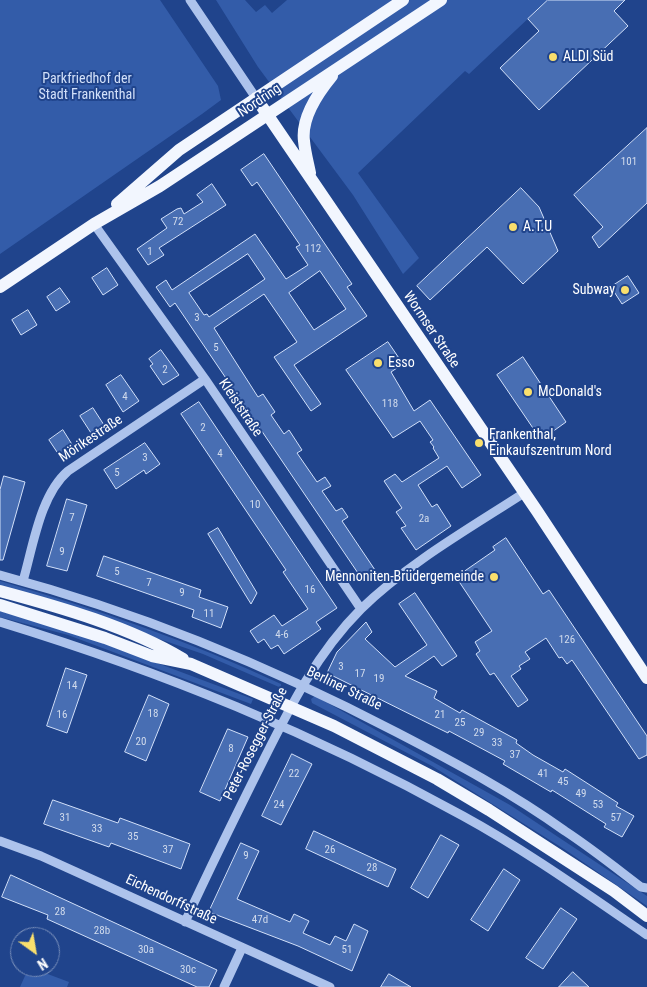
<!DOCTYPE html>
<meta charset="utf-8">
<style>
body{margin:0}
#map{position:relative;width:647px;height:987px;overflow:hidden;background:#20448c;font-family:"Roboto Condensed",sans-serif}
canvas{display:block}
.north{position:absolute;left:10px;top:927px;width:50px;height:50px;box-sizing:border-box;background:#20448c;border:1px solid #798fba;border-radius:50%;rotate:148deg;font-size:14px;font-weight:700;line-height:20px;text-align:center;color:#fff}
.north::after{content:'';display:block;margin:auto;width:18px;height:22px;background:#f9df6d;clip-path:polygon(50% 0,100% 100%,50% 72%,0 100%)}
</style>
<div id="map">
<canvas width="647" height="987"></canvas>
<div class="north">N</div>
</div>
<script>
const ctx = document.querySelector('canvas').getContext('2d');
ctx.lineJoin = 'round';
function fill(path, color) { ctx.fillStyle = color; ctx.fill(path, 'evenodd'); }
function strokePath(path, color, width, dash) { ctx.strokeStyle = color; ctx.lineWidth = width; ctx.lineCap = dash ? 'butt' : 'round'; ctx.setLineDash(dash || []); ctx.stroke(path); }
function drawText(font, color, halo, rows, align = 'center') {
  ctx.font = font + ' "Roboto Condensed",sans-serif'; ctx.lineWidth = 4; ctx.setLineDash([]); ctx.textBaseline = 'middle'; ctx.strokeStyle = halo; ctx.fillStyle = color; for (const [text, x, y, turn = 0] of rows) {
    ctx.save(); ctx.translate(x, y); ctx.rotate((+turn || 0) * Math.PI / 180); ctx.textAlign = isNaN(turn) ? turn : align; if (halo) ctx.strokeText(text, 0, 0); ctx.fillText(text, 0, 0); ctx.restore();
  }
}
const green = new Path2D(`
 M0,0H160L218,86L221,100L202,114L0,254Z
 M216,0H245L256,12L265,5L272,13L287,0H548L469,74L465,71L358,173L419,258L403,274L353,195L258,67Z
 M0,581C96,609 190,641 281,684V686L279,687L203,654L136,631L0,588Z
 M0,611L69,630L253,699L251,704L68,635L0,617Z
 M315,696L510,805L647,896V906L564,849L432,766L312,703L311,699Z
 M29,967L69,982L67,987H20Z`);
const building = new Path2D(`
 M548,0H625L614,11L628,26L539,110L500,68L539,31L528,19Z
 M647,128V203L599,248L592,237L603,227L574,195Z
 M264,154L352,284L347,287L367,316L294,365L321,404L311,411L274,357L297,342L264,294L214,328L258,397L263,394L275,412L271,415L284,434L289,430L302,450L297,453L317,482L325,477L331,486L322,491L336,511L342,508L348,517L342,521L375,570L362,579L175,303L170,307L156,287L166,280L172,290L255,234L286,279L308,265L296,247L300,245L257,182L252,186L241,170ZM248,254L265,279L209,317L207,314L204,315L189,293ZM320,271L346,309L314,330L289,293Z
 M212,184L226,205L159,248L164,255L148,265L137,249L167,228L161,219L177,209L181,208L184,214L203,202L197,195Z
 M521,188L539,207L558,251L523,284L487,247L430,300L417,286Z
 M107,268L118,285L103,295L92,278Z
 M628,276L639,293L622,304L611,287Z
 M60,288L70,302L56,311L47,297Z
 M28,310L37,325L21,335L12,320Z
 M388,342L403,364L391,372L414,411L430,400L481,475L462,488L447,466L418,485L432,507L437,504L451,526L416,550L401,528L406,526L396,512L402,508L384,481L395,474L402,482L439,458L433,448L434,447L430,442L433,440L420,421L393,438L346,370Z
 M161,350L179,375L163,385L150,366L153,364L149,359Z
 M523,357L566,422L541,440L497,375Z
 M121,375L139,401L123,412L106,385Z
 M199,402L337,608L316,622L321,629L284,654L278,645L271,649L264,639L258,643L250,631L274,615L282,626L308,609L283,572L286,570L181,414Z
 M93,408L104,425L91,433L80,416Z
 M63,430L73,446L59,455L49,440Z
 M145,443L160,464L146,474L144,470L116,489L104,470Z
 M4,476L25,482L3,560H0V490Z
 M67,499L87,505L67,571L47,566Z
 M218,528L257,593L251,604L208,534Z
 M506,538L543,594L549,590L647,736V755L639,759L572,660L567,664L562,657L559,658L546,638L525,652L530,659L519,666L521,669L511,676L528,700L518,707L494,673L490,675L476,654L480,651L475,642L492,631L456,577L495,550L493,547Z
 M104,556L201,590L199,597L228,607L221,628L192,617L194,610L97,576Z
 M415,593L457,656L442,666L434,656L405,676L437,691L434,698L460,713L462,710L517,740L516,743L533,755L563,772L565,769L618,803L616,806L634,816L622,837L604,827L606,824L552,790L551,792L503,764L505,761L449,731L448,733L327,673L337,652L366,622L372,632L365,639L395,667L427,645L399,604Z
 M66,668L87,675L67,733L47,726Z
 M149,695L169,704L146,761L125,752Z
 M228,729L248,737L220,801L200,792Z
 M292,754L312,764L281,825L262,816Z
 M53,800L118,823L120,818L190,844L181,869L111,843L109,847L44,824Z
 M314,831L396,869L388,887L306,849Z
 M441,835L459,845L428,898L411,888Z
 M241,843L259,851L237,899L290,922L294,914L309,921L303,933L330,945L335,936L346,941L354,924L368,931L352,971L298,946L209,912Z
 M504,869L520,880L488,931L471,920Z
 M11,875L217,970L209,987H197L47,919L48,915L2,897Z
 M561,908L577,919L543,969L526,958Z
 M573,972L589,987H559Z
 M389,974L411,987H381Z`);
const minor = new Path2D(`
 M190,0L256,98
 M94,224L205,379L361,609
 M0,575C138,612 270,666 396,732C454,762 512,793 565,831C591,848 616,868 641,887L647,888
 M23,581C33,547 40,495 68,471L205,379
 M0,622C163,672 313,733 463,816C527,851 587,894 647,935
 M0,841L41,856L330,987
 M185,922C210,868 236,815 263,761C290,707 317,653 361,609C407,564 470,528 524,493
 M224,987L242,948`);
const major = new Path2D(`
 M256,98L537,511L647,678
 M310,173C308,163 305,152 304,141C301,118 318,93 332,76
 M117,204L179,150L403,0
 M0,287L94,224L160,186L441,0
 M0,591C60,607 130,627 183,659
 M0,605L105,638L152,656L191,664L334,726L437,779L489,810L614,891L647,916`);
const markers = [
 [553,57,5,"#f9df6d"],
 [513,227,5,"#f9df6d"],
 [625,290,5,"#f9df6d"],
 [378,363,5,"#f9df6d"],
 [528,392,5,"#f9df6d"],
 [479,443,5,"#f9df6d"],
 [494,577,5,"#f9df6d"]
];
const numberNames = [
 ["101",629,162],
 ["72",178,222],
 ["112",313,249],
 ["1",150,252],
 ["3",197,318],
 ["5",216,348],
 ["2",165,370],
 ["4",125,397],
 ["118",390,404],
 ["2",203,428],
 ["4",220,454],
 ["3",145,458],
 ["5",117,473],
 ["10",255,505],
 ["7",72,518],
 ["2a",424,519],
 ["9",62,552],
 ["5",117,572],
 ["7",149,583],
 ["16",310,590],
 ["9",182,593],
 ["11",209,614],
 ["4-6",282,635],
 ["126",567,640],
 ["3",341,667],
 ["17",360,674],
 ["19",379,679],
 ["14",72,686],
 ["18",153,714],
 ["16",62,715],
 ["21",440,715],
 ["25",460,723],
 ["29",479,733],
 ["20",141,742],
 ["33",497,743],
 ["8",231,749],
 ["37",515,755],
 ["22",294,774],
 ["41",543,774],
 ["45",563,782],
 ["49",581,794],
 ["24",279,805],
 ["53",598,805],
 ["31",65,818],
 ["57",616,818],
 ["33",97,829],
 ["35",133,837],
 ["37",168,850],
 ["26",330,850],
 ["9",246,856],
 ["28",372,868],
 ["28",60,912],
 ["47d",260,920],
 ["28b",102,931],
 ["30a",146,950],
 ["51",347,950],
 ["30c",188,970]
];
const poiNames = [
 ["ALDI Süd",563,57],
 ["A.T.U",523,227],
 ["Subway",615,290,"right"],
 ["Esso",388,363],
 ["McDonald's",538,392],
 ["Frankenthal,",489,435],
 ["Einkaufszentrum Nord",489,451],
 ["Mennoniten-Brüdergemeinde",484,577,"right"]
];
const parkNames = [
 ["Parkfriedhof der",87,79],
 ["Stadt Frankenthal",87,95]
];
const streetNames = [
 ["Nordring",260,101,-34],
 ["Wormser Straße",431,330,56],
 ["Kleiststraße",240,408,56],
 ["Mörikestraße",91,439,-34],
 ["Berliner Straße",344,689,26],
 ["Peter-Rosegger-Straße",256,744,-63],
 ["Eichendorffstraße",171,900,25]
];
fill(green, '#335ca9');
fill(building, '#486eb3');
strokePath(building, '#d2e0f9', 1);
strokePath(minor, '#adc3ec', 9);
strokePath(major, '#f2f6fe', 12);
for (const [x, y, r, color] of markers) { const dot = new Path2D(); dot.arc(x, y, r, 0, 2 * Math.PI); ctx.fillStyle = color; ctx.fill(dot); strokePath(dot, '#20448c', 2); }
drawText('11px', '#d1dbec', null, numberNames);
drawText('14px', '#fff', '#20448c', poiNames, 'left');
drawText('14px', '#d2e0f9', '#20448c', parkNames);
drawText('14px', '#fff', '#20448c', streetNames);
</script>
